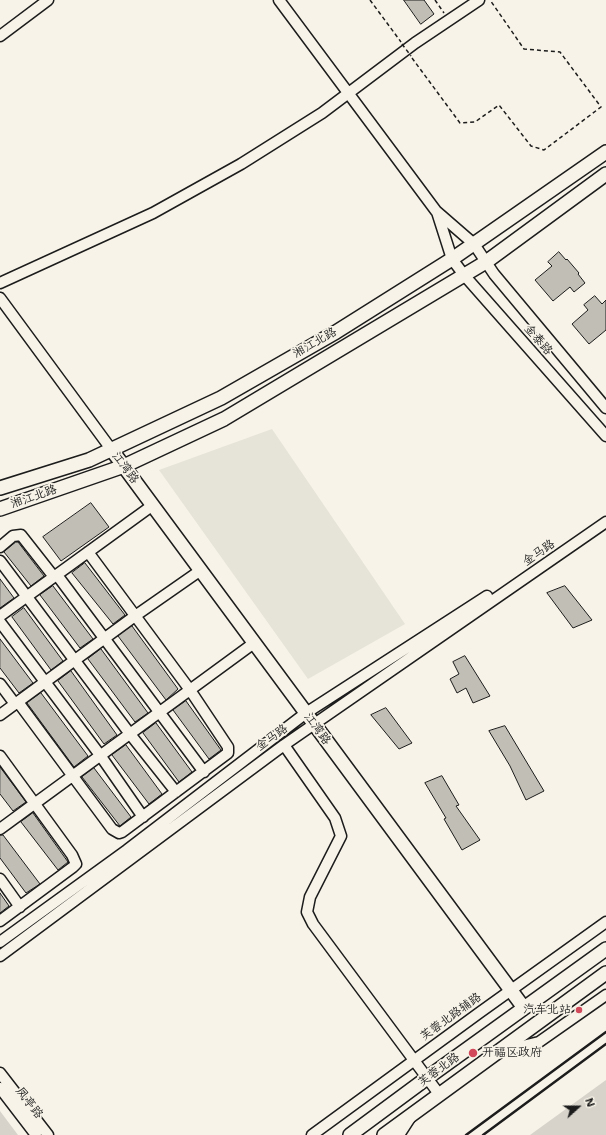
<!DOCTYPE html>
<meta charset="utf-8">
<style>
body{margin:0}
#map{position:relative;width:606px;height:1135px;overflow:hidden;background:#f7f3e8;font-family:"Shantell Sans",sans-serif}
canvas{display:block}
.north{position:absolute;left:558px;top:1087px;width:40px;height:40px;-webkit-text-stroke:3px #f7f3e8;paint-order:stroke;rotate:69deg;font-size:11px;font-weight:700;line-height:16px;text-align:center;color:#1c1c1c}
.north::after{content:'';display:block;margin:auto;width:14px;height:18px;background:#1c1c1c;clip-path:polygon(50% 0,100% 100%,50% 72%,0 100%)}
</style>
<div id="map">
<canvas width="606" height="1135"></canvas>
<div class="north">N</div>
</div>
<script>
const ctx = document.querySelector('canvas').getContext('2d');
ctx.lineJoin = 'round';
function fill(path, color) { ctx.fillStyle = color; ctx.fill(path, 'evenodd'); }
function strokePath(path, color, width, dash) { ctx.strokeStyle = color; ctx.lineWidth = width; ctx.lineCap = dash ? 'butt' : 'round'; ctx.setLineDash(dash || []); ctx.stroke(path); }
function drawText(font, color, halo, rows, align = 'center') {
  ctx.font = font + ' "Shantell Sans","LXGW WenKai TC",sans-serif'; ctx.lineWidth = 3.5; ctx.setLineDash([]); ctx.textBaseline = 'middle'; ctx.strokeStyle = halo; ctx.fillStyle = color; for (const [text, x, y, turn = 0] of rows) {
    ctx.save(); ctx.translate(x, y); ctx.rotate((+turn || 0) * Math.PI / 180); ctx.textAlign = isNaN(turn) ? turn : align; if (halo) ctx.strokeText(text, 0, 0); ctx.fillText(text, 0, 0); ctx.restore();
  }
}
const built = new Path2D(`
 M272,429L405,624L308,679L159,470Z`);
const green = new Path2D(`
 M606,1080V1135H530Z
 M0,1111L18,1135H0Z`);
const building = new Path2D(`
 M404,0H424L434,14L421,24Z
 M559,252L566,260L567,259L579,273L578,274L585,283L574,292L570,287L553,301L535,280L552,266L548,262Z
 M595,296L602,304L606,300V330L589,344L572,324L588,310L584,305Z
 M91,503L109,527L61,561L43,537Z
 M16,542H18L44,576L31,586L4,552Z
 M85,563L125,615L113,624L72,573Z
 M0,579L14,598L0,608Z
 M53,586L93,639L80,648L40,595Z
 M565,586L592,620L573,628L547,593Z
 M24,608L63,661L51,670L12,617Z
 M132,626L178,689L166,700L118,636Z
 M0,639L33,683L19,693L0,668Z
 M101,649L148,713L135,722L88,659Z
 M465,656L490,696L473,703L466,688L457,693L450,679L459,674L453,662Z
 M71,671L117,735L104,744L58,681Z
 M41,693L88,756L74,767L27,703Z
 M186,701L221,750L209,759L173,710Z
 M386,708L412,743L399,749L371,715Z
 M156,723L192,772L179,782L143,733Z
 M505,726L544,791L526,800L510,766L489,731Z
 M126,745L162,794L149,804L112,755Z
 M0,767L26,802L13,811L0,794Z
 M94,768L131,817L120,826L82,777Z
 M442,776L459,805L456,806L480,840L462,850L444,819L446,818L425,783Z
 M33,813L68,862L58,870L21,822Z
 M0,835H3L40,884L26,893L0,858Z
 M0,893L9,906L0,913Z`);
const path = new Path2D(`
 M370,0L401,42
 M435,0L444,13
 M412,58L460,123L475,122L499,105L531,146L544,150L601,107L560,52L524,49L490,0`);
const minor = new Path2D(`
 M279,0L436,211L474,244L494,274L606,408
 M0,36L48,0
 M437,212L452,259L464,275L606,436
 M0,283L153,213L241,164L322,113L415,43L479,0
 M0,298L111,449
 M0,547L13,536L21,535L54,577
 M0,561L130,734L176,792
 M57,575L204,772
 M0,616L153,505
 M0,622L100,755L143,817
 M0,684L15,704
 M18,702L112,829L119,833L122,832L228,753V747L190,690L88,552
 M0,715L135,616L201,570
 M284,745L335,818L341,836L310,897L307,912L313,924L439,1094
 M0,756L72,855L76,864L73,867L0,921
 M0,829L254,643
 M0,879L20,907
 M0,942L127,850L306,713L487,596
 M0,956L284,745L606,522
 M502,1051L539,1042L606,995
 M0,1073L48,1135
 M0,1088L36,1135
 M312,1135L479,1013L606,922
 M399,1135L410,1118`);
const major = new Path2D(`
 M111,449L524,1008
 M0,488L89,460L221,398L336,332L452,259L606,152
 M0,509L124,466L224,419L486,262L606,174
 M350,1135L427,1078L606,949
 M384,1135L606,973`);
const rail = new Path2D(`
 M466,1135L606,1032
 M483,1135L606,1044`);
const pathBridge = new Path2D(`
 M402,44L411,56`);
const markers = [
 [579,1010,4,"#d1495b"],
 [473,1053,5,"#d1495b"]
];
const streetNames = [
 ["金泰路",538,340,49],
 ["湘江北路",315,343,-30],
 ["江湾路",125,468,53],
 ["湘江北路",34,497,-19],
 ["金马路",539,553,-35],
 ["江湾路",317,729,54],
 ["金马路",272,738,-36],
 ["芙蓉北路辅路",451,1017,-36],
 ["芙蓉北路",439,1070,-36],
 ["凤亭路",29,1103,52]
];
const poiNames = [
 ["汽车北站",571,1010],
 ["开福区政府",482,1053,"left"]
];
fill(built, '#e6e3d9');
fill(green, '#d7d3cb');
fill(building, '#c0beb5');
strokePath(building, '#1c1c1c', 1);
strokePath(minor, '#1c1c1c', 13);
strokePath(major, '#1c1c1c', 16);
strokePath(path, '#1c1c1c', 1.5, [4, 3]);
strokePath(minor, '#f7f3e8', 10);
strokePath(major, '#f7f3e8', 13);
strokePath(rail, '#1c1c1c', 2.5);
strokePath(pathBridge, '#1c1c1c', 1.5, [4, 3]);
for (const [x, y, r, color] of markers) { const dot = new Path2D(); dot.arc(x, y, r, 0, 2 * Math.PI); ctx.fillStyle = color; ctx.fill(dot); strokePath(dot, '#f7f3e8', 1.5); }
drawText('12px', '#1c1c1c', '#f7f3e8', streetNames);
drawText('12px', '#1c1c1c', '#f7f3e8', poiNames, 'right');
</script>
